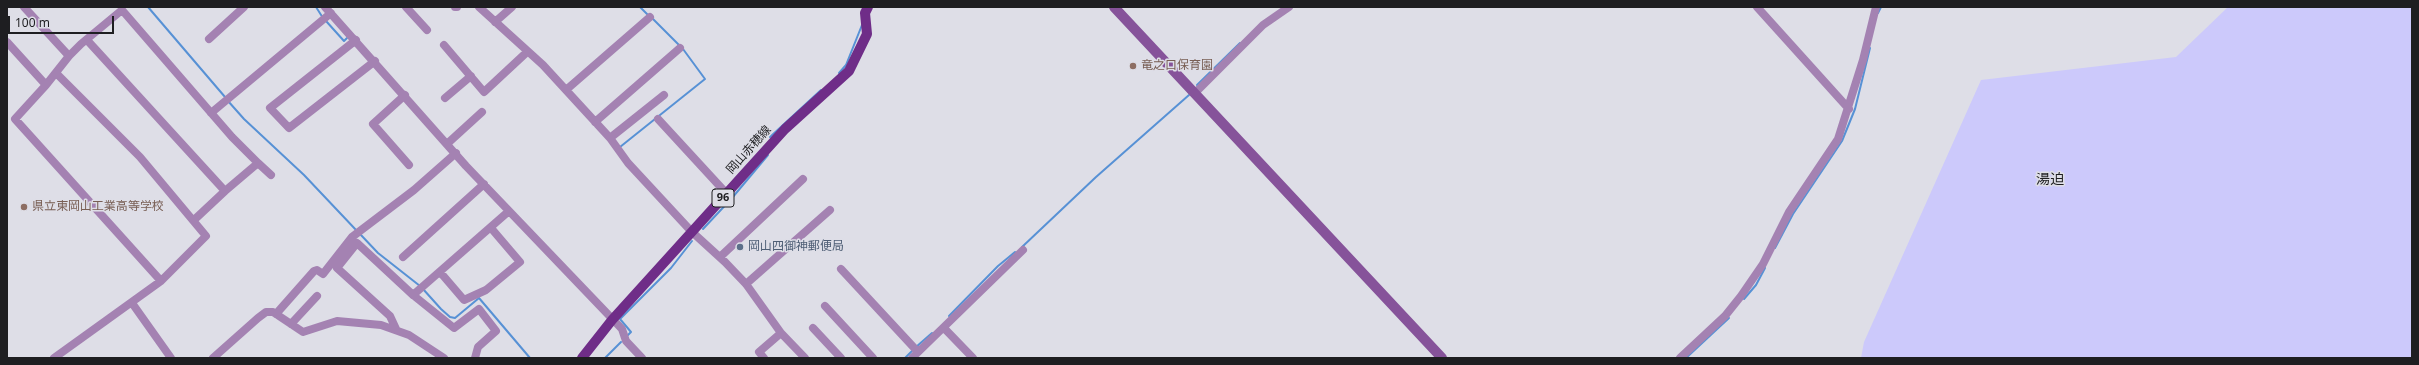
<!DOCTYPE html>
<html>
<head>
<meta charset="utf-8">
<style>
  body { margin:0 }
  #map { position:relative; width:2419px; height:365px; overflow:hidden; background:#dedee7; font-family:"Noto Sans",sans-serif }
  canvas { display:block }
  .frame { position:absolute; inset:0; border:8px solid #1e1e21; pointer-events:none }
  .scale { position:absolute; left:8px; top:16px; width:106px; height:18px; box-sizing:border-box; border:2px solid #1e1e21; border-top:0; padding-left:5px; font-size:12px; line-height:14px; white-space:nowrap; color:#1e1e21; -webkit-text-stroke:3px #dedee7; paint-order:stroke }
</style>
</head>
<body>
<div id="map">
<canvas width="2419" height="365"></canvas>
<div class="frame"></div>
<div class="scale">100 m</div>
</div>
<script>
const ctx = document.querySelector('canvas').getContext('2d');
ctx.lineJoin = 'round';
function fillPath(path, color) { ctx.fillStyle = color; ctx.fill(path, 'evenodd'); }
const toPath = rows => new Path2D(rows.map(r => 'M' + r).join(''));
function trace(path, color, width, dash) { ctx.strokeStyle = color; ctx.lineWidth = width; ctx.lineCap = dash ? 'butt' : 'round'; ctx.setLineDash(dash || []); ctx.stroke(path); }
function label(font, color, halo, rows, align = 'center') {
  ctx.font = font + ' "Noto Sans","Noto Sans JP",sans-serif'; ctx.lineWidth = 3; ctx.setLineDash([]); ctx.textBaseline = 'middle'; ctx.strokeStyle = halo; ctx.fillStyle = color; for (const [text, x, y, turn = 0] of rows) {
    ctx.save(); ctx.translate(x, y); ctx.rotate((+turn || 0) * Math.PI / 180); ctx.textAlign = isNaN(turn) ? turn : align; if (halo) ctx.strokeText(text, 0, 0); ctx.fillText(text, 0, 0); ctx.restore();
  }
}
fillPath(toPath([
  [2228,7,2412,7,2412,358,1861,358,1864,342,1981,80,2176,57]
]), '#ccc9fb');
trace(toPath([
  [148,7,225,97],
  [316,7,323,18],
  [640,7,648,15],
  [1878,13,1881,7],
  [652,18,680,46],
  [326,21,344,41,347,38],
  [839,73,846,65,862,25],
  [1197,85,1240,43],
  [228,101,244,119,304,175,357,231],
  [770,137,821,90],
  [620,147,705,79,683,49],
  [703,229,732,198,768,155],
  [360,234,378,253,420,286],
  [1022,247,1096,177,1189,95],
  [1775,248,1793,214,1842,141,1855,109,1870,48],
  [423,289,441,309,450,317,455,318,479,298,530,358],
  [1744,299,1756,285,1765,268],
  [949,316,998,266,1015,252],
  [628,335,631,332,620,319,671,268,692,241],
  [916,347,932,333],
  [605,358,621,342],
  [905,358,913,350],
  [1686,358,1729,318]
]), '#5791d5', 2);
trace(toPath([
  [24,7,69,56,81,44,122,10,232,137,258,163,225,191,87,40],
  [325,7,466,166,622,329,626,341,642,358],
  [406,7,427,30],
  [455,7,457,7],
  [479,7,543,65,610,138,628,163,691,231,725,262,746,284,781,333,805,358],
  [1757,7,1849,109],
  [495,22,512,7],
  [209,39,244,7],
  [356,40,270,108,289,128,375,61],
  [7,42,46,85,69,56],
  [444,45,484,92,527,52],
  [46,85,15,119,161,281],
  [566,90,650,17],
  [1195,93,1263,25,1289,7],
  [405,95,373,124,409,165],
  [445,98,471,76],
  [211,113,331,13],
  [658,119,727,194],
  [595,122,680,48],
  [610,138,664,95],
  [448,143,482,112],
  [258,163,271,175],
  [194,220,225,191],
  [403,257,484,184],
  [720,257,803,179],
  [841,269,918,352],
  [440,272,464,300,486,290,520,262,491,228],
  [746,284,830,210],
  [413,295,509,211],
  [132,303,171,358],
  [825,306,873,358],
  [276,314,314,271,317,270,323,274,352,237,414,190,456,153],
  [291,324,317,296],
  [813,328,841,358],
  [944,328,973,358],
  [396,329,390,316,337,268,357,243,413,295,454,328,479,309,496,331,478,347,475,358],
  [54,358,161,281,206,236,140,157,56,73],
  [213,358,258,318,266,312,273,312,303,332,337,321,381,325,409,335,444,358],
  [764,358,759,352,781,333],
  [912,358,1023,250],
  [1680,358,1725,316,1741,296,1763,264,1789,212,1838,139,1863,60,1876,7]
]), '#a482b2', 8);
trace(toPath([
  [1114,7,1442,358]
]), '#86539a', 10);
trace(toPath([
  [582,358,612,320,785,129,849,71,867,34,865,13,868,7]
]), '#6f2d88', 10);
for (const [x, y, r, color] of [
  [1133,66,4,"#8d6e63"],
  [24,207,4,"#8d6e63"],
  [740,247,4,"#5c6f8a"]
]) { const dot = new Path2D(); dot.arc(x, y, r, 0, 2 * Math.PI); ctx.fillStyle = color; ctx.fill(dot); trace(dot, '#dedee7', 1.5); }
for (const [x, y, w] of [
  [723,198,22]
]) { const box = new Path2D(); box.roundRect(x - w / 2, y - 9, w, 18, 3); ctx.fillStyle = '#dedee7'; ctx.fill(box); trace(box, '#1e1e21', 1); }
label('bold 11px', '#1e1e21', null, [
  ["96",723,198]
]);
label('12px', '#785e54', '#dedee7', [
  ["竜之口保育園",1141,66],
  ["県立東岡山工業高等学校",32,207]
], 'left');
label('12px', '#1e1e21', '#dedee7', [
  ["岡山赤穂線",749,150,-48]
]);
label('12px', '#4e5e75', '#dedee7', [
  ["岡山四御神郵便局",748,247]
], 'left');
label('14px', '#1e1e21', '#dedee7', [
  ["湯迫",2050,180]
]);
</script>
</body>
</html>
